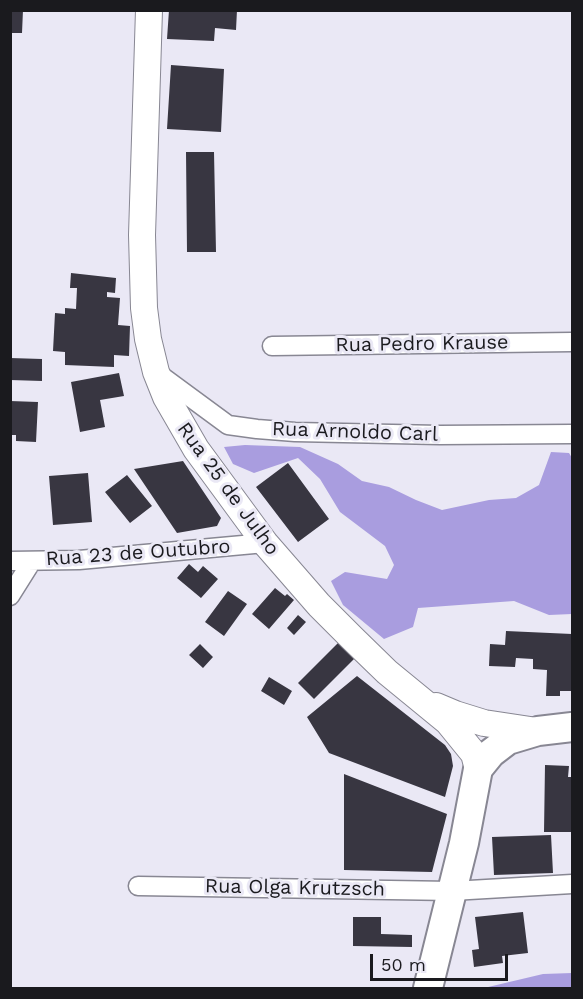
<!DOCTYPE html>
<html>
<head>
<meta charset="utf-8">
<style>
  body { margin:0 }
  #map { position:relative; width:583px; height:999px; overflow:hidden; background:#eae8f5; font-family:"Work Sans",sans-serif }
  canvas { display:block }
  .frame { position:absolute; inset:0; border:12px solid #1a1a1e; pointer-events:none }
  .scale { position:absolute; left:370px; top:954px; width:138px; height:27px; box-sizing:border-box; border:3px solid #1a1a1e; border-top:0; padding-left:8px; font-size:18px; line-height:21px; white-space:nowrap; color:#1a1a1e; -webkit-text-stroke:4px #eae8f5; paint-order:stroke }
</style>
</head>
<body>
<div id="map">
<canvas width="583" height="999"></canvas>
<div class="frame"></div>
<div class="scale">50 m</div>
</div>
<script>
const ctx = document.querySelector('canvas').getContext('2d');
ctx.lineJoin = 'round';
function fillPath(path, color) { ctx.fillStyle = color; ctx.fill(path, 'evenodd'); }
const toPath = rows => new Path2D(rows.map(r => 'M' + r).join(''));
function trace(path, color, width, dash) { ctx.strokeStyle = color; ctx.lineWidth = width; ctx.lineCap = dash ? 'butt' : 'round'; ctx.setLineDash(dash || []); ctx.stroke(path); }
function label(font, color, halo, rows, align = 'center') {
  ctx.font = font + ' "Work Sans",sans-serif'; ctx.lineWidth = 6; ctx.setLineDash([]); ctx.textBaseline = 'middle'; ctx.strokeStyle = halo; ctx.fillStyle = color; for (const [text, x, y, turn = 0] of rows) {
    ctx.save(); ctx.translate(x, y); ctx.rotate((+turn || 0) * Math.PI / 180); ctx.textAlign = isNaN(turn) ? turn : align; if (halo) ctx.strokeText(text, 0, 0); ctx.fillText(text, 0, 0); ctx.restore();
  }
}
fillPath(toPath([
  [245,445,300,447,338,464,362,481,389,487,416,500,442,510,489,500,516,498,539,485,551,452,569,453,572,458,572,614,549,615,514,601,418,608,413,627,384,639,343,605,331,581,345,572,387,579,394,565,385,546,340,512,320,479,298,458,254,473,233,464,224,447],
  [572,973,572,988,484,988,543,974]
]), '#a99ddf');
fillPath(toPath([
  [10,10,23,10,22,33,10,33],
  [169,10,237,10,236,30,215,28,214,41,167,39],
  [171,65,224,69,221,132,167,129],
  [186,152,214,152,216,252,187,252],
  [71,273,116,278,115,293,107,292,107,297,120,298,118,325,130,326,129,356,114,355,114,367,65,365,65,352,53,351,55,313,65,314,65,308,76,309,77,288,70,288],
  [10,358,42,359,42,381,10,380],
  [119,373,124,396,100,400,105,427,80,432,71,382],
  [10,401,38,402,36,442,16,441,16,435,10,435],
  [183,461,221,518,217,526,177,533,134,469],
  [288,463,329,519,298,542,256,487],
  [88,473,92,522,53,525,49,476],
  [127,475,152,506,130,523,105,492],
  [189,564,198,572,203,566,218,579,201,598,177,578],
  [275,588,285,596,287,594,294,600,269,629,252,614],
  [228,591,247,604,224,636,205,622],
  [298,615,306,622,294,635,287,628],
  [506,631,572,634,572,691,560,691,560,696,546,696,547,670,533,669,533,659,516,658,515,667,489,666,490,644,505,645],
  [339,642,355,658,314,699,298,683],
  [200,644,213,657,203,668,189,655],
  [357,676,445,745,451,754,453,766,445,797,329,753,307,717],
  [269,677,292,691,284,705,261,691],
  [545,765,569,766,568,777,572,777,572,832,544,832],
  [344,774,447,814,432,872,344,870],
  [551,835,553,873,494,875,492,837],
  [523,912,528,953,502,956,503,963,474,967,472,950,479,949,475,917],
  [353,917,381,917,381,934,412,935,412,947,353,946]
]), '#383641');
const minor = toPath([
  [272,346,572,342],
  [156,372,228,425,257,429,295,432,440,435,572,434],
  [10,561,79,560,265,543],
  [10,596,32,561],
  [138,886,452,891,572,884]
]);
const secondary = toPath([
  [149,10,142,235,144,308,148,339,156,372,166,397,196,449,265,543,319,605,352,638,387,672,448,722,474,754,478,769],
  [436,706,455,714,484,723,537,731]
]);
const primary = toPath([
  [428,988,464,843,478,769,491,753,508,740,538,731,572,727]
]);
trace(minor, '#888793', 21);
trace(secondary, '#888793', 28);
trace(primary, '#888793', 32);
trace(minor, '#fff', 18);
trace(secondary, '#fff', 26);
trace(primary, '#fff', 28);
label('20px', '#1a1a1e', '#eae8f5', [
  ["Rua Pedro Krause",422,344,-1],
  ["Rua Arnoldo Carl",355,432,2],
  ["Rua 25 de Julho",228,489,54],
  ["Rua 23 de Outubro",138,553,-4],
  ["Rua Olga Krutzsch",295,888,1]
]);
</script>
</body>
</html>
